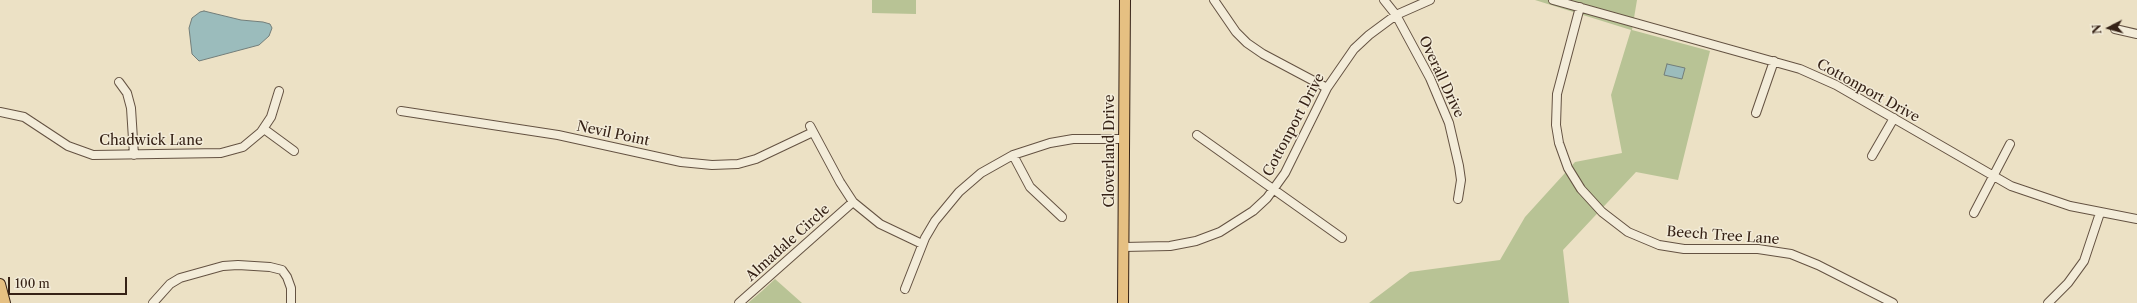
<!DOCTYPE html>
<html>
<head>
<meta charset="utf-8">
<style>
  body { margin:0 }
  #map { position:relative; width:2137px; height:303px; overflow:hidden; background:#ece1c5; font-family:"Libre Caslon Text",serif }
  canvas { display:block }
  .north { position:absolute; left:2089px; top:8px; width:40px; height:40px; -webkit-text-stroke:3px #f3ecd9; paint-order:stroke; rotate:264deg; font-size:11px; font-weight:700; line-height:16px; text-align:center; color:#362216 }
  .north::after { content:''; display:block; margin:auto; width:14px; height:18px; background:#362216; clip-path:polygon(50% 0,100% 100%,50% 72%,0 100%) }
  .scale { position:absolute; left:8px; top:277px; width:119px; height:18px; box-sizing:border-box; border:2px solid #362216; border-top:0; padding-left:5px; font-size:12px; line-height:14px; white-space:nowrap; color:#362216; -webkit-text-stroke:3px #f3ecd9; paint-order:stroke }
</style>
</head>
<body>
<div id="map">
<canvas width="2137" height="303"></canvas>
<div class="north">N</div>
<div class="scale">100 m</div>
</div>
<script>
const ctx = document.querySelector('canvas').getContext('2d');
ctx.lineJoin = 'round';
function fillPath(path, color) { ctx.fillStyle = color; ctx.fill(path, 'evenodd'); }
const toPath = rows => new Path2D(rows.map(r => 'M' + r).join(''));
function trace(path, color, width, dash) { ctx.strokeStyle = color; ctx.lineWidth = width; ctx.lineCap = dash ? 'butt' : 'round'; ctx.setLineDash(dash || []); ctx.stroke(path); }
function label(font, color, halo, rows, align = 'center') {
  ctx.font = font + ' "Libre Caslon Text",serif'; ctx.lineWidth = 3; ctx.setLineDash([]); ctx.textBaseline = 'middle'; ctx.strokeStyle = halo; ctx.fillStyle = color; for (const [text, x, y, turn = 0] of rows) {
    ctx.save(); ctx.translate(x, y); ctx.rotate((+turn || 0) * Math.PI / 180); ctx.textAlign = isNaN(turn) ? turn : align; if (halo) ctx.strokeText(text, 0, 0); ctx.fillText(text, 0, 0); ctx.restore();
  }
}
fillPath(toPath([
  [872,0,916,0,916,14,872,13],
  [1535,0,1637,0,1632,30,1710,51,1678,180,1636,172,1563,250,1569,303,1369,303,1410,272,1500,260,1525,217,1575,162,1622,153,1611,95,1631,30],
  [775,279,802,303,748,303,762,291]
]), '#b8c395');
const water = toPath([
  [204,11,241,20,263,22,270,24,272,28,269,36,259,45,199,61,192,54,189,28,192,18,200,12,204,11],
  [1667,64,1685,68,1682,79,1664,75,1667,64]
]);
fillPath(water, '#9bbcbc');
trace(water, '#737e7a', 1);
const minor = toPath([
  [1214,0,1236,32,1247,43,1263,54,1327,88],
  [1384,0,1396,15,1430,78,1449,123,1459,166,1461,180,1458,199],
  [1553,0,1800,69,1836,85,2011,186,2070,206,2137,219],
  [1580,7,1557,94,1556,125,1559,143,1568,168,1581,189,1602,212,1628,232,1659,245,1684,249,1758,249,1791,254,1818,265,1893,303],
  [2115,29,2137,34],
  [119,82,127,93,131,108,134,155],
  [401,111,558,135,681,162,712,165,738,164,756,159,813,132],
  [0,112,24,117,68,146,93,155,221,153,243,147,261,132,271,117,279,91],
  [1756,113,1774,61],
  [810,126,840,182,853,202,880,224,922,244],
  [264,129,294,151],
  [1197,135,1342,238],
  [1013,155,1030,187,1062,217],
  [1872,156,1894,118],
  [1974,213,2010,144],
  [1124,247,1170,246,1196,241,1220,232,1253,211,1267,198,1285,173,1327,88,1354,49,1369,35,1396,15,1430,0],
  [905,289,925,238,935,221,959,192,981,173,1013,155,1050,143,1073,139,1124,139],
  [153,303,170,284,180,278,223,266,238,265,270,267,282,270,287,277,291,288,291,303],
  [739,303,853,202],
  [2048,303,2068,283,2084,261,2100,213]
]);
const major = toPath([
  [0,284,5,303],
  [1123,303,1125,0]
]);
trace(minor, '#645242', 10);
trace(major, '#362216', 12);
trace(minor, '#f3ecd9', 8);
trace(major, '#e6c082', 10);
label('14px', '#362216', '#f3ecd9', [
  ["Overall Drive",1441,77,65],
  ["Cottonport Drive",1868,91,29],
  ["Cottonport Drive",1294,125,-62],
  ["Nevil Point",613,134,12],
  ["Chadwick Lane",151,141],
  ["Cloverland Drive",1110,151,-90],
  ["Beech Tree Lane",1723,236,4],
  ["Almadale Circle",788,243,-42]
]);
</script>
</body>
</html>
